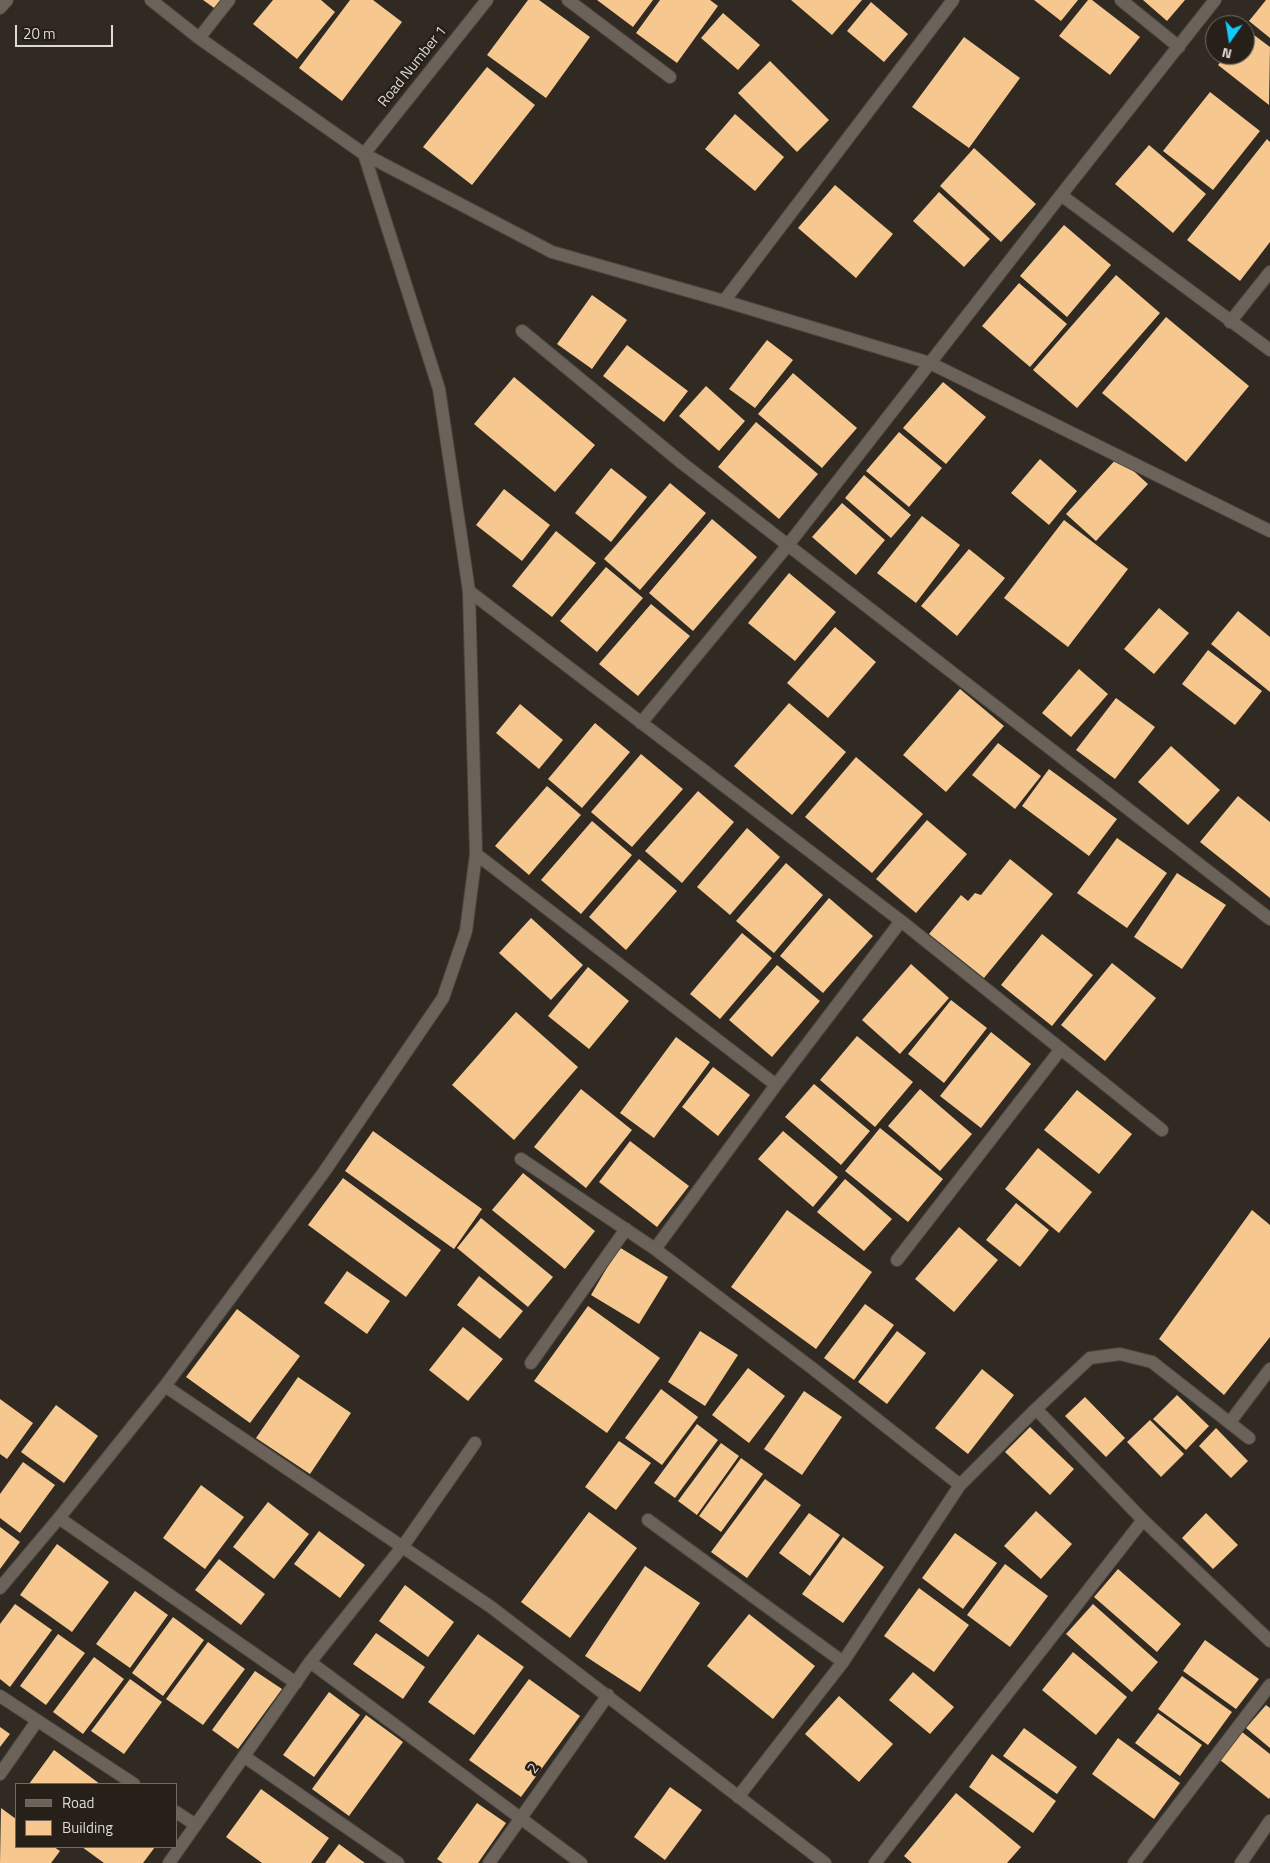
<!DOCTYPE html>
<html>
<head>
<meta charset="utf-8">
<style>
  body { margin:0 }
  #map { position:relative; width:1270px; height:1863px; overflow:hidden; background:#302a22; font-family:"Titillium Web",sans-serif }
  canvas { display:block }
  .legend { position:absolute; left:15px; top:1783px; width:162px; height:65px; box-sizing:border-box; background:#262018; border:1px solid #706a63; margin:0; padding:6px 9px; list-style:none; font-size:15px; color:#ded9d4 }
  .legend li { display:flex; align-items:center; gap:10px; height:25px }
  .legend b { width:25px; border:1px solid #706a63 }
  .north { position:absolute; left:1205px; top:15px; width:50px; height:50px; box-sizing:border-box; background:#262018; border:1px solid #706a63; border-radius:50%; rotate:193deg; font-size:14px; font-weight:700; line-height:20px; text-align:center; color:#ded9d4 }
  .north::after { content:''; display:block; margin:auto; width:18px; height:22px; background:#12cafb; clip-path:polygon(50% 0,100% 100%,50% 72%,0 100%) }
  .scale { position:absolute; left:15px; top:25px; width:98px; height:22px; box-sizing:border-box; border:2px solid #ded9d4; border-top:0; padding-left:6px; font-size:15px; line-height:18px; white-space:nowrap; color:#ded9d4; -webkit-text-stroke:4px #262018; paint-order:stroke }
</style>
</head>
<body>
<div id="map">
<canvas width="1270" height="1863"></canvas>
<ul class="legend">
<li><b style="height:6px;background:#6b635a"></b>Road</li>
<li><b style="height:14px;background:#f6c88f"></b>Building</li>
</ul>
<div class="north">N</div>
<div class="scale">20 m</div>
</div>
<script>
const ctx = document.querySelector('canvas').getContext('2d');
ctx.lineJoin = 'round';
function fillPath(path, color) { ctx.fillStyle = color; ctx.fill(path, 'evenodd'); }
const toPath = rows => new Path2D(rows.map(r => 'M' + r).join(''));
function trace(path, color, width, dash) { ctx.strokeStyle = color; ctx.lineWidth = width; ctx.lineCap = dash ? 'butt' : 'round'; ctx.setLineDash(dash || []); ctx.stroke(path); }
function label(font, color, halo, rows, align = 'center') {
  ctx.font = font + ' "Titillium Web",sans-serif'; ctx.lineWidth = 5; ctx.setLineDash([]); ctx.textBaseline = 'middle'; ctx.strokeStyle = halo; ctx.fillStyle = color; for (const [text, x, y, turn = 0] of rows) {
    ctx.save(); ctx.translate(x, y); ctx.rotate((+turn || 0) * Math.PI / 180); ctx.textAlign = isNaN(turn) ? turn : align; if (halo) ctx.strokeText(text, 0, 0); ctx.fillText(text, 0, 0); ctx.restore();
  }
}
fillPath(toPath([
  [203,0,224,0,217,10],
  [273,0,321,0,335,12,297,59,253,24],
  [350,0,373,0,402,22,342,101,299,68],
  [528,0,539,0,590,37,546,98,487,55],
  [597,0,653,0,633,27],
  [660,0,710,0,718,6,677,63,636,33],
  [791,0,862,0,832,35],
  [1034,0,1078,0,1061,21],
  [1088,0,1092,0,1140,37,1110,75,1059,36],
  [1143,0,1185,0,1167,21],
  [1266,0,1270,0,1270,38,1249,21],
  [871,2,908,34,884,62,847,31],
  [723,13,760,45,738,70,701,38],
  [1246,29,1270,47,1269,105,1218,65,1226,55,1245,55,1245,30],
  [964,37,1020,78,969,148,912,107],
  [770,61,829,120,797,152,738,93],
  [487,67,535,105,472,185,423,147],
  [1210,92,1260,131,1213,190,1163,151],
  [735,114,784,157,755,191,705,149],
  [1267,139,1270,142,1270,242,1240,281,1187,240],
  [1149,145,1206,194,1173,233,1115,184],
  [974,148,1036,204,1001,242,940,186],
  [835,185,893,234,856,278,798,228],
  [939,192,990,239,964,267,913,221],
  [1064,225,1111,265,1067,317,1020,276],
  [1116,275,1160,313,1077,408,1033,370],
  [1019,283,1067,324,1030,367,982,326],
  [592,295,627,320,592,369,557,344],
  [1166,317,1249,386,1186,462,1102,393],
  [767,340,793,360,755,408,729,389],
  [627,345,688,391,664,422,603,376],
  [793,373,857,428,822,468,758,414],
  [514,377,595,445,555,492,474,424],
  [943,382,986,417,946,464,903,428],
  [706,386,745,421,719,451,679,416],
  [756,422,818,474,779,519,718,467],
  [899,432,942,468,909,507,866,471],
  [1118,457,1148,484,1096,541,1066,514],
  [1040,459,1077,491,1049,525,1011,493],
  [611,468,647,497,611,542,575,513],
  [864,475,911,515,891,538,845,498],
  [670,483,706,513,640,590,604,559],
  [504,489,550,525,522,561,476,525],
  [842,503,885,540,856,575,812,537],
  [922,516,960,545,916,603,877,573],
  [712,519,757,557,693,631,649,593],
  [1064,520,1128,569,1068,647,1004,598],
  [556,531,596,563,552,617,512,586],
  [969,549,1005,578,957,636,921,606],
  [606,567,643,598,597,652,560,621],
  [789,573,836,612,795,661,748,623],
  [651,604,690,636,638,696,599,664],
  [1159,608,1189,633,1154,674,1124,649],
  [1238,611,1270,637,1270,692,1211,644],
  [835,627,876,662,828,718,787,683],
  [1208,650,1262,691,1235,725,1182,684],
  [1079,669,1108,694,1071,737,1042,713],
  [960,689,1004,726,946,792,903,755],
  [1116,698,1155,727,1115,779,1076,750],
  [789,703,846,752,792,815,734,766],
  [520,704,563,740,539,769,496,733],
  [595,723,630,752,582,808,548,779],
  [998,743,1041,776,1015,809,972,775],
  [1171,746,1220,790,1188,825,1138,782],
  [641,754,683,789,632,847,591,812],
  [856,757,923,814,872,873,805,817],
  [1049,769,1117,819,1089,856,1022,806],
  [547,786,581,815,529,875,495,846],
  [698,791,734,822,682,883,645,851],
  [1238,796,1270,822,1270,898,1200,842],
  [927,820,967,854,916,913,876,879],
  [592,821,632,855,581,914,541,880],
  [747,828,780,857,730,915,697,887],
  [1117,838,1167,873,1127,928,1077,893],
  [639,859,677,891,626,950,589,917],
  [1010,859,1053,894,984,978,929,934,961,895,968,901,975,893,981,895],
  [786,863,823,895,774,953,736,921],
  [1177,873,1226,905,1182,969,1134,937],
  [829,898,873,936,823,993,780,956],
  [531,918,583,965,551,1000,499,953],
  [742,933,772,958,720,1019,690,994],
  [1042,934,1093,975,1052,1026,1001,985],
  [1112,963,1156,998,1105,1061,1061,1025],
  [911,964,949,998,900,1054,862,1020],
  [777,965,820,1001,772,1057,729,1020],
  [588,967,629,1001,589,1049,548,1016],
  [951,1000,987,1028,944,1083,908,1054],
  [516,1012,578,1067,514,1140,452,1085],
  [991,1032,1031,1064,981,1128,940,1096],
  [857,1036,913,1082,875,1127,820,1080],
  [676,1037,710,1062,654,1138,620,1113],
  [713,1067,750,1095,718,1136,682,1107],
  [814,1084,870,1131,841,1165,785,1117],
  [581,1089,632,1130,586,1188,534,1147],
  [920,1089,972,1134,940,1171,888,1126],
  [1077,1090,1132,1134,1099,1174,1044,1130],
  [880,1128,943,1179,908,1222,845,1171],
  [373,1131,482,1209,454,1249,345,1171],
  [783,1131,838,1177,813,1207,758,1159],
  [630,1141,689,1186,657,1227,599,1182],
  [1038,1148,1092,1192,1059,1233,1005,1189],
  [523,1173,595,1231,565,1269,492,1210],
  [343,1178,441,1250,406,1297,308,1225],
  [845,1179,892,1219,864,1251,817,1212],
  [1016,1203,1049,1230,1020,1267,986,1240],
  [787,1210,872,1272,816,1349,731,1287],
  [1252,1210,1270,1225,1270,1337,1224,1395,1159,1339],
  [481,1218,553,1277,528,1307,457,1248],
  [959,1227,998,1260,954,1312,915,1279],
  [619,1247,668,1277,639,1324,591,1295],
  [347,1271,390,1301,367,1334,324,1303],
  [479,1276,523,1311,500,1339,457,1305],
  [865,1304,894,1325,854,1380,824,1358],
  [588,1306,660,1358,607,1433,534,1381],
  [237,1309,300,1356,250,1423,186,1377],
  [463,1327,503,1359,468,1401,429,1370],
  [700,1331,738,1355,705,1406,668,1382],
  [897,1331,926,1353,887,1404,858,1382],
  [748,1368,785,1396,749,1443,712,1415],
  [982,1369,1014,1395,968,1454,935,1428],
  [298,1377,351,1413,310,1474,256,1438],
  [661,1389,698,1417,662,1465,625,1438],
  [804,1391,842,1417,802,1475,764,1449],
  [1177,1395,1209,1426,1186,1450,1153,1419],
  [1085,1397,1125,1438,1106,1457,1065,1416],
  [0,1399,33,1423,7,1459,0,1454],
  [56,1405,98,1436,64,1483,21,1452],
  [1150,1420,1184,1454,1161,1477,1127,1442],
  [697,1424,718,1440,675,1498,654,1483],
  [1030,1427,1074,1469,1050,1495,1005,1452],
  [1216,1428,1248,1461,1231,1478,1199,1446],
  [619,1441,651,1463,616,1510,585,1487],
  [721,1443,739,1456,697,1515,678,1501],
  [741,1458,763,1474,721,1532,699,1516],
  [23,1462,55,1485,20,1533,0,1518,0,1494],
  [765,1479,801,1505,747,1578,711,1552],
  [201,1485,244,1517,205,1569,163,1538],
  [268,1502,309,1534,274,1579,233,1547],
  [1036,1511,1072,1544,1041,1579,1004,1546],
  [589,1512,637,1548,570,1638,521,1602],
  [809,1513,840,1535,810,1576,779,1553],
  [1206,1513,1238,1545,1213,1569,1182,1538],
  [0,1527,20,1542,0,1569],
  [319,1531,365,1565,340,1598,294,1564],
  [955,1533,997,1563,963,1609,922,1578],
  [843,1537,884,1567,843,1623,802,1594],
  [57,1544,109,1582,72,1632,20,1595],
  [219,1559,265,1594,241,1625,195,1590],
  [1005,1564,1048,1596,1010,1647,967,1615],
  [645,1566,700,1603,640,1692,585,1656],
  [1118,1569,1181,1624,1157,1652,1094,1597],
  [405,1585,454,1622,428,1657,379,1621],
  [919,1588,969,1625,934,1672,884,1636],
  [135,1591,168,1615,130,1668,96,1644],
  [15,1604,52,1630,10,1687,0,1679,0,1624],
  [1093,1604,1158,1662,1132,1692,1066,1634],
  [749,1614,815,1666,773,1719,707,1666],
  [173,1617,204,1640,163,1696,132,1673],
  [376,1633,425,1667,403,1699,353,1664],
  [58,1634,85,1653,46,1705,20,1686],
  [478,1634,524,1667,474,1735,428,1702],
  [1205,1640,1259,1679,1236,1709,1183,1671],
  [208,1642,245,1669,203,1725,166,1699],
  [1073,1652,1127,1697,1096,1735,1042,1690],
  [94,1657,124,1679,83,1734,53,1712],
  [255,1671,282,1689,238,1749,212,1730],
  [913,1672,954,1707,930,1734,889,1700],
  [1182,1676,1232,1712,1208,1745,1158,1709],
  [130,1679,162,1702,124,1754,91,1731],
  [529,1679,580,1716,521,1797,469,1760],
  [329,1692,360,1715,314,1777,283,1755],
  [839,1696,893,1744,859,1782,805,1734],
  [1266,1705,1270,1708,1270,1748,1246,1728],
  [1158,1713,1202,1745,1180,1776,1135,1743],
  [366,1715,403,1742,349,1816,312,1789],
  [0,1727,10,1734,0,1747],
  [1024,1728,1077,1767,1057,1794,1003,1756],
  [1242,1732,1270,1754,1270,1797,1269,1799,1220,1760],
  [1118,1738,1180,1783,1154,1819,1092,1774],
  [54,1750,100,1784,29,1784],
  [992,1754,1056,1801,1033,1833,969,1787],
  [670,1787,702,1810,665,1860,634,1837],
  [261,1789,329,1838,311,1863,262,1863,226,1837],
  [956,1793,1021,1847,1007,1863,912,1863,904,1856],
  [477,1803,506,1823,478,1863,443,1863,437,1859],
  [1,1808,16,1819,16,1847,54,1847,60,1851,51,1863,0,1863],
  [339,1844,365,1863,325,1863],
  [82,1847,155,1847,143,1863,104,1863]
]), '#f6c88f');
const minor = toPath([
  [151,0,199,38,364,154,552,252,724,301,930,363,1270,531],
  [568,0,670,77],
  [1121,0,1179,47],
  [0,8,7,0],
  [199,38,229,0],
  [1061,195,1270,350],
  [724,301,953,0],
  [1230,322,1270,272],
  [522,331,682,463,1270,919],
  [469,591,901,921,1162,1130],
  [641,723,788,545,1061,195,1215,0],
  [476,854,776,1085],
  [521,1159,655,1249,812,1368,960,1485],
  [655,1249,776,1085,901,921],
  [897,1260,1061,1049],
  [531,1363,626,1229],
  [165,1386,491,1607,825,1863],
  [1036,1409,1143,1520,1270,1641],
  [1230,1422,1270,1369],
  [59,1518,296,1683],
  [648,1520,843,1662],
  [0,1588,59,1518,165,1386,324,1172,443,998,466,931,476,854,469,591,439,389,364,154,487,0],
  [310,1662,581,1863],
  [0,1696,134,1784],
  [245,1757,398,1863],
  [0,1774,37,1721],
  [738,1797,843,1662,960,1485,1036,1409,1090,1358,1120,1354,1152,1362,1249,1438],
  [176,1812,196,1825],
  [169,1863,310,1662,403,1546,475,1443],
  [489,1863,608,1695],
  [875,1863,1143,1520],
  [1134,1863,1270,1685],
  [1241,1863,1270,1821]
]);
trace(minor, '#4b463f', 14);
trace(minor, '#6b635a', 12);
label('15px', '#ded9d4', '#262018', [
  ["Road Number 1",413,67,-51],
  ["2",534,1769,-54]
]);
</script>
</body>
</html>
